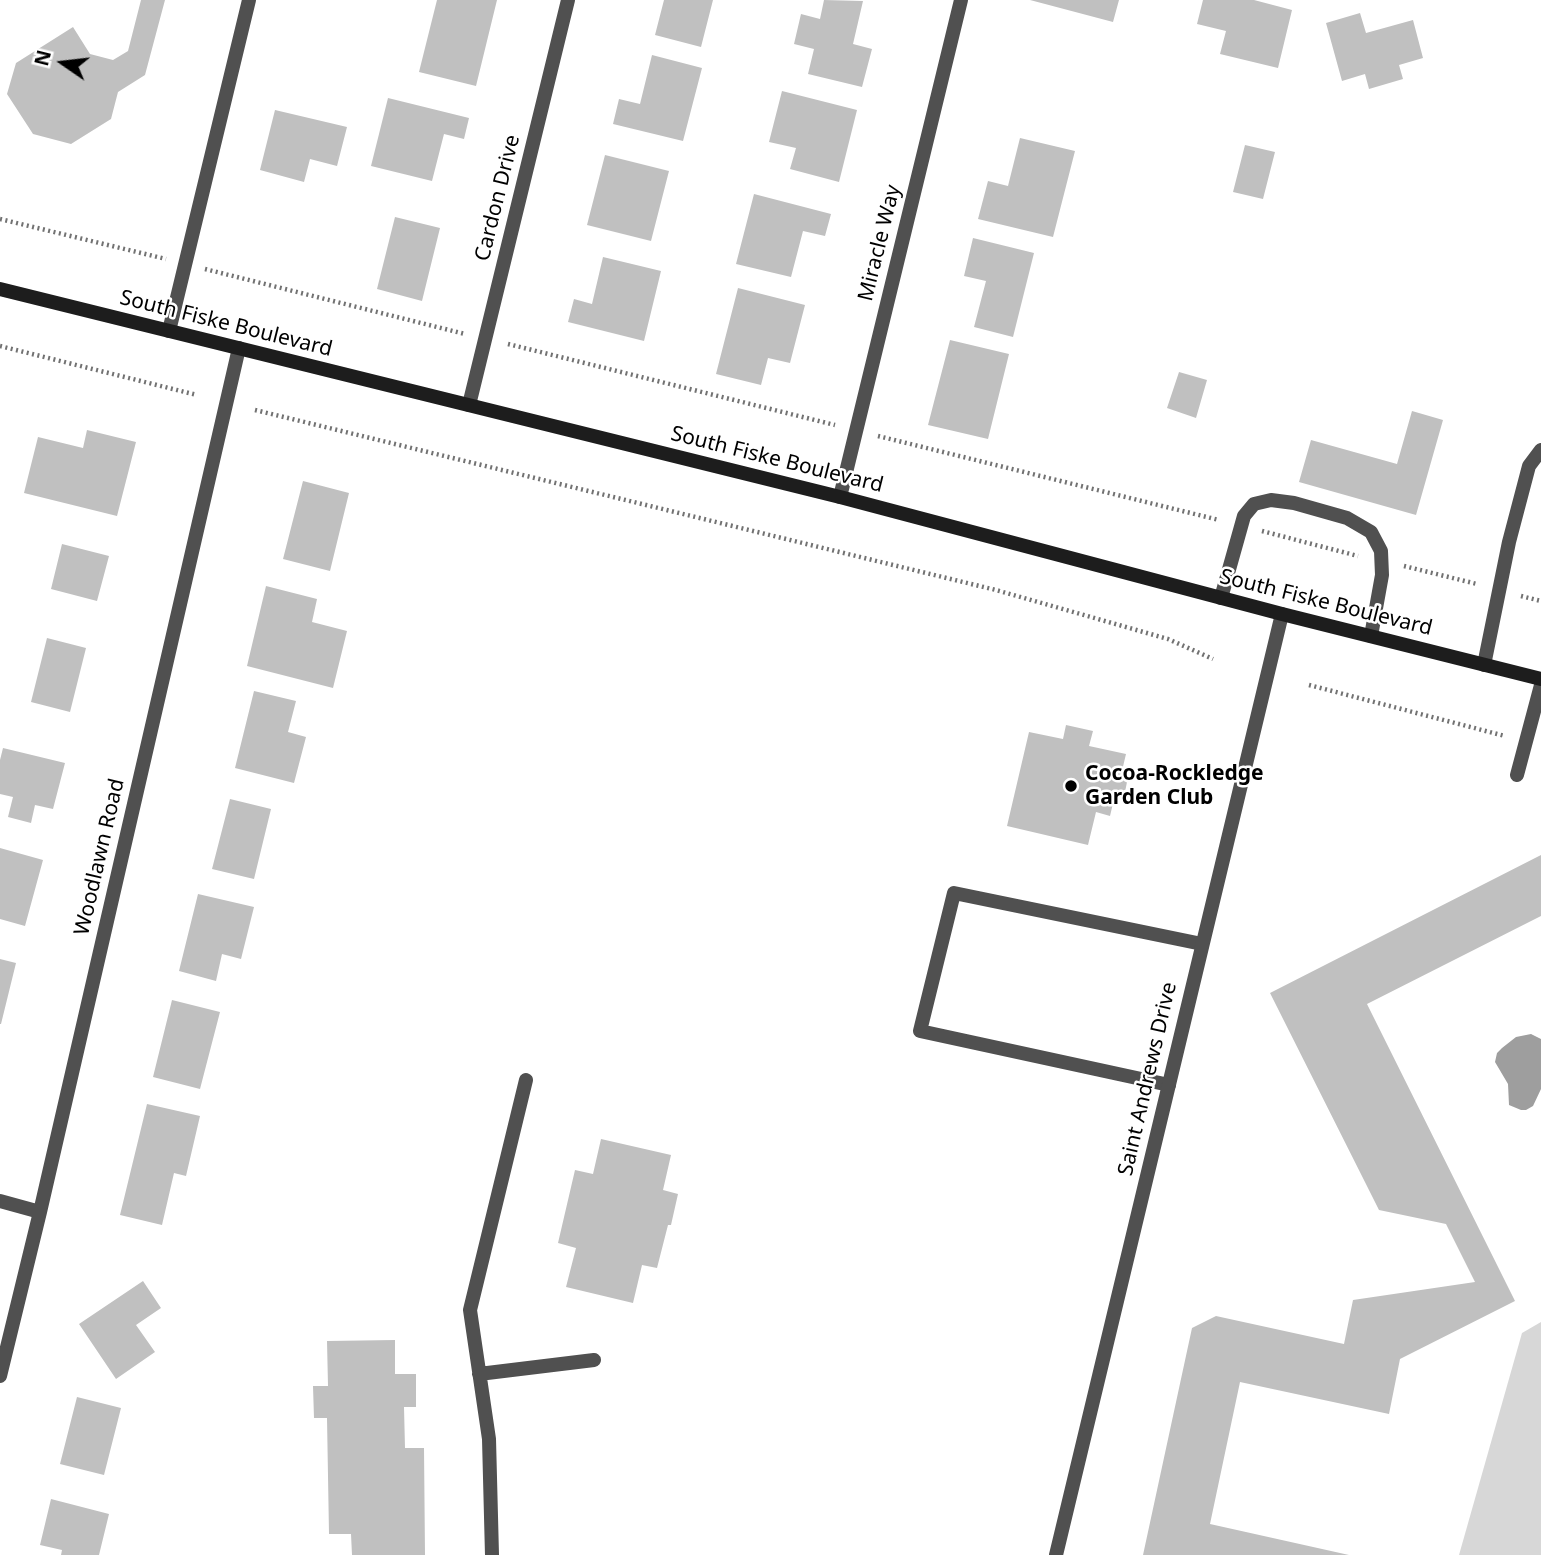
<!DOCTYPE html>
<html>
<head>
<meta charset="utf-8">
<style>
  body { margin:0 }
  #map { position:relative; width:1541px; height:1555px; overflow:hidden; background:#fff; font-family:"Noto Sans",sans-serif }
  canvas { display:block }
  .north { position:absolute; left:28px; top:28px; width:70px; height:70px; -webkit-text-stroke:5px #fff; paint-order:stroke; rotate:284deg; font-size:19px; font-weight:700; line-height:28px; text-align:center; color:#000 }
  .north::after { content:''; display:block; margin:auto; width:24px; height:32px; background:#000; clip-path:polygon(50% 0,100% 100%,50% 72%,0 100%) }
</style>
</head>
<body>
<div id="map">
<canvas width="1541" height="1555"></canvas>
<div class="north">N</div>
</div>
<script>
const ctx = document.querySelector('canvas').getContext('2d');
ctx.lineJoin = 'round';
function fillPath(path, color) { ctx.fillStyle = color; ctx.fill(path, 'evenodd'); }
const toPath = rows => new Path2D(rows.map(r => 'M' + r).join(''));
function trace(path, color, width, dash) { ctx.strokeStyle = color; ctx.lineWidth = width; ctx.lineCap = dash ? 'butt' : 'round'; ctx.setLineDash(dash || []); ctx.stroke(path); }
function label(font, color, halo, rows, align = 'center') {
  ctx.font = font + ' "Noto Sans",sans-serif'; ctx.lineWidth = 5; ctx.setLineDash([]); ctx.textBaseline = 'middle'; ctx.strokeStyle = halo; ctx.fillStyle = color; for (const [text, x, y, turn = 0] of rows) {
    ctx.save(); ctx.translate(x, y); ctx.rotate((+turn || 0) * Math.PI / 180); ctx.textAlign = isNaN(turn) ? turn : align; if (halo) ctx.strokeText(text, 0, 0); ctx.fillText(text, 0, 0); ctx.restore();
  }
}
fillPath(toPath([
  [1541,1322,1541,1555,1459,1555,1522,1333]
]), '#d7d7d7');
fillPath(toPath([
  [1531,1034,1541,1039,1541,1089,1533,1106,1526,1110,1521,1110,1509,1105,1508,1084,1495,1062,1497,1053,1502,1048,1516,1037]
]), '#9e9e9e');
fillPath(toPath([
  [141,0,165,0,145,75,118,92,111,119,71,144,33,134,7,94,16,63,73,27,90,54,113,60,128,51],
  [437,0,497,0,476,86,419,72],
  [664,0,713,0,701,47,655,35],
  [824,0,863,1,853,44,872,49,862,87,808,74,814,49,794,44,801,14,820,19],
  [1030,0,1119,0,1113,22],
  [1203,0,1254,0,1292,10,1278,68,1220,54,1226,31,1197,24],
  [1360,13,1366,33,1413,20,1423,58,1399,65,1403,79,1369,89,1365,74,1342,81,1326,23],
  [652,55,702,68,683,141,613,124,619,99,640,104],
  [782,91,857,110,839,182,790,169,796,148,769,142],
  [388,98,469,118,464,139,444,134,432,181,371,166],
  [275,110,347,127,337,166,310,159,304,182,260,170],
  [1020,138,1075,151,1053,237,978,219,988,181,1008,186],
  [1245,145,1275,152,1263,199,1233,192],
  [605,155,669,171,651,241,587,225],
  [754,194,831,214,825,236,803,231,791,277,736,264],
  [395,217,440,228,422,301,377,289],
  [973,238,1034,253,1013,337,974,327,986,281,964,276],
  [603,257,661,271,644,341,568,322,574,299,592,304],
  [738,288,805,305,790,363,768,358,761,385,716,374],
  [950,340,1009,354,988,439,928,425],
  [1179,372,1207,380,1196,418,1167,408],
  [1412,411,1443,420,1416,515,1299,482,1311,440,1397,464],
  [87,430,136,442,117,516,24,493,38,437,83,448],
  [303,481,349,493,330,571,283,559],
  [62,544,109,556,97,601,51,589],
  [266,586,317,599,312,622,347,631,333,688,247,666],
  [47,638,86,648,70,712,31,702],
  [254,691,296,701,288,732,306,737,294,783,235,768],
  [1066,725,1093,731,1089,746,1126,754,1121,775,1128,777,1124,797,1115,795,1110,816,1096,812,1088,845,1007,826,1029,732,1063,739],
  [3,748,65,763,53,809,35,805,31,823,8,817,13,797,0,794,0,760],
  [230,799,271,809,254,879,212,869],
  [0,848,43,860,25,926,0,919],
  [1541,855,1541,916,1367,1004,1515,1301,1400,1359,1389,1414,1240,1382,1210,1524,1349,1555,1143,1555,1192,1328,1216,1316,1344,1344,1353,1300,1475,1282,1446,1224,1379,1210,1270,993],
  [198,894,254,907,241,959,222,954,216,981,179,971],
  [0,959,16,963,1,1024,0,1024],
  [172,1000,220,1012,200,1089,153,1077],
  [147,1104,200,1116,186,1176,174,1173,162,1225,120,1215],
  [601,1139,671,1155,663,1190,678,1194,671,1225,668,1225,657,1268,642,1265,633,1303,566,1287,576,1248,558,1243,575,1170,593,1174],
  [143,1281,161,1308,136,1325,155,1352,116,1379,79,1324],
  [395,1340,395,1374,416,1374,416,1407,404,1407,405,1448,424,1448,425,1555,352,1555,351,1534,329,1534,327,1418,314,1418,313,1386,328,1386,327,1341],
  [77,1397,121,1408,104,1475,60,1464],
  [51,1499,109,1514,99,1555,61,1555,62,1550,40,1545]
]), '#c0c0c0');
trace(toPath([
  [0,219,166,259],
  [205,269,465,334],
  [508,344,835,425],
  [0,346,197,395],
  [255,410,996,590,1168,639,1213,659],
  [878,436,1219,520],
  [1262,531,1358,556],
  [1404,566,1477,584],
  [1521,596,1541,601],
  [1309,685,1505,736]
]), '#727272', 4.5, [2, 3.5]);
trace(toPath([
  [169,331,249,0],
  [1221,598,1244,516,1254,504,1271,500,1294,503,1347,518,1371,532,1381,551,1382,575,1371,636],
  [1484,665,1509,542,1529,466,1541,450],
  [1517,775,1541,685],
  [1169,1085,920,1031,954,893,1202,944],
  [479,1374,594,1360],
  [492,1555,489,1439,470,1310,526,1080]
]), '#505050', 14);
trace(toPath([
  [469,405,568,0],
  [840,497,961,0],
  [0,1201,40,1212],
  [0,1376,40,1212,239,348],
  [1056,1555,1282,614]
]), '#505050', 14);
trace(toPath([
  [0,289,840,497,1282,614,1541,679]
]), '#1d1d1d', 14);
for (const [x, y, r, color] of [
  [1071,786,7,"#000"]
]) { const dot = new Path2D(); dot.arc(x, y, r, 0, 2 * Math.PI); ctx.fillStyle = color; ctx.fill(dot); trace(dot, '#fff', 2.5); }
label('21px', '#000', '#fff', [
  ["Cardon Drive",498,198,-76],
  ["Miracle Way",880,243,-76],
  ["South Fiske Boulevard",226,324,14],
  ["South Fiske Boulevard",777,460,14],
  ["South Fiske Boulevard",1326,603,14],
  ["Woodlawn Road",100,857,-77],
  ["Saint Andrews Drive",1148,1079,-77]
]);
label('bold 21px', '#000', '#fff', [
  ["Cocoa-Rockledge",1085,774],
  ["Garden Club",1085,798]
], 'left');
</script>
</body>
</html>
